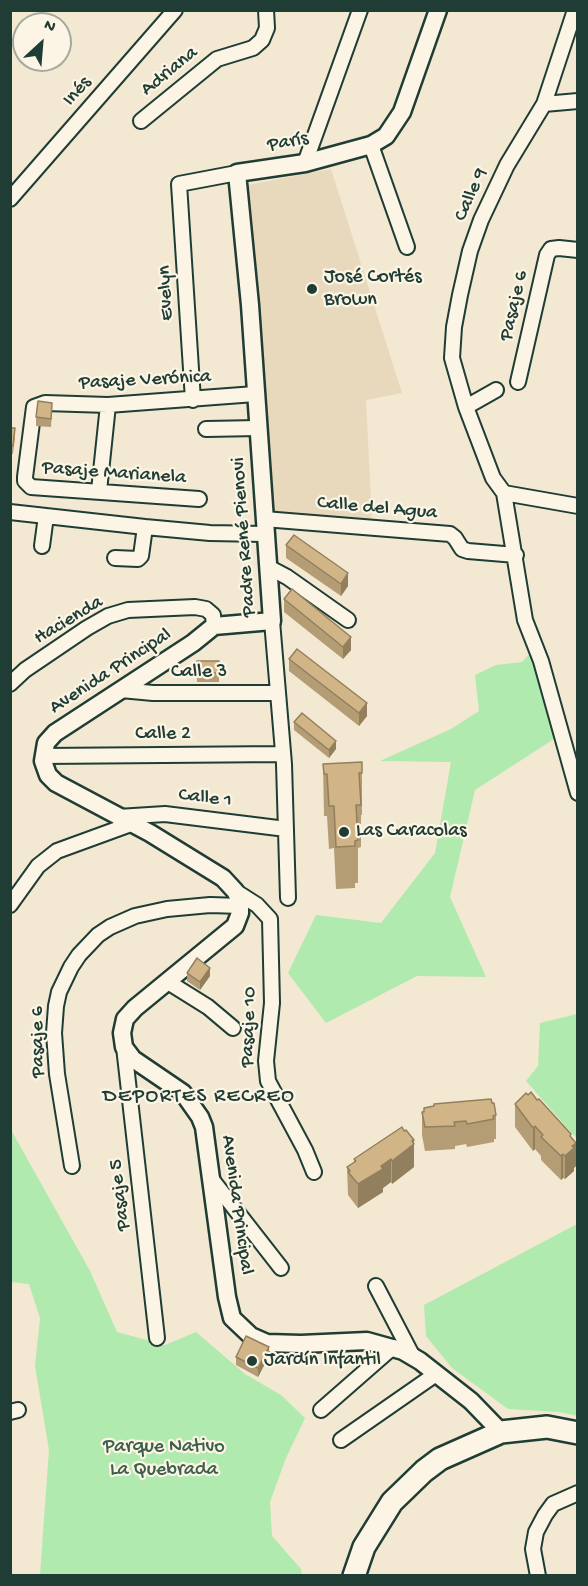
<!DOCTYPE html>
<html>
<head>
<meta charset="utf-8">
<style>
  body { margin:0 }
  #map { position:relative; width:588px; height:1586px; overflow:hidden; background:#f3e8d2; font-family:"Gochi Hand",sans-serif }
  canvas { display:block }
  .frame { position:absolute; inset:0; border:12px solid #1f3d34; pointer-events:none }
  .north { position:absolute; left:12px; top:12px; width:60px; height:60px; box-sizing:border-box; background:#fcf5e5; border:2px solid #a4ab9e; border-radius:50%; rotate:26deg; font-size:16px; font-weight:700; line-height:24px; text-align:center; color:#1f3d34 }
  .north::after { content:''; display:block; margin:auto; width:21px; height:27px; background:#1f3d34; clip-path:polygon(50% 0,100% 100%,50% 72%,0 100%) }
</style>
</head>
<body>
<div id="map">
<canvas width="588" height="1586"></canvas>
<div class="frame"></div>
<div class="north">N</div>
</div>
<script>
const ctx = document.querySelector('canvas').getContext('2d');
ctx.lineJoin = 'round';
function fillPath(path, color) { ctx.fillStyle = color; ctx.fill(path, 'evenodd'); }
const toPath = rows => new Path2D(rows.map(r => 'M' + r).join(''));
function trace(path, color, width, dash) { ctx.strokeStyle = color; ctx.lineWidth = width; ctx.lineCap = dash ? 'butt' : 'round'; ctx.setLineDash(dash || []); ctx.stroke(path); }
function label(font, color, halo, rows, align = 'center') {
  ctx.font = font + ' "Gochi Hand",sans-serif'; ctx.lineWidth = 4.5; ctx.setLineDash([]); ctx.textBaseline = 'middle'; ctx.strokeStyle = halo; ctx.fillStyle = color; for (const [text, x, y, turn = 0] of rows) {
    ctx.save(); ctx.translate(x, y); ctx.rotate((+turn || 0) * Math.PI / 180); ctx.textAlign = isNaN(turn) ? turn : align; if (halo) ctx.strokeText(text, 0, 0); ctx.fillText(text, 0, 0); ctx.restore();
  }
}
fillPath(toPath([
  [331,169,402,393,366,400,372,521,270,518,248,185]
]), '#e9d9bc');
fillPath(toPath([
  [534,649,557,737,475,790,450,897,486,977,417,976,326,1023,288,973,316,915,381,923,435,853,451,762,380,761,451,729,479,711,475,675,496,665,522,662],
  [577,1014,578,1014,577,1139,526,1081,538,1066,540,1023],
  [10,1128,90,1271,117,1332,165,1345,196,1332,245,1374,281,1395,305,1418,286,1458,270,1502,272,1536,301,1569,302,1575,40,1575,49,1450,35,1366,40,1318,29,1284,11,1282],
  [577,1224,577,1416,559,1412,508,1409,452,1368,426,1336,424,1305]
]), '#b0eaae');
const minor = toPath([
  [575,10,544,104,507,165,481,220,470,251,460,295,454,327,452,358,466,407,493,478,504,493,578,506],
  [544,104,578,101],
  [141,121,217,59,253,48,262,40,267,28,266,10],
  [371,145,407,247],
  [305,163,360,10],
  [10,199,175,10],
  [518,382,547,255,551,249,559,248,578,250],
  [193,400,179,184,237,173],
  [466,407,496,390],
  [206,429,258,428],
  [99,491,108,405],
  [504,493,525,620,541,661,578,793],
  [199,499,31,487,25,481,25,477,34,407,45,403,108,405,255,394],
  [10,512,145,527,210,533,264,534],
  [264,519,450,534,455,538,462,549,468,551,516,555],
  [42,546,46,516],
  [115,558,138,559,141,556,145,527],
  [268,567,287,577,348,620],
  [272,621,284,764,288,898],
  [10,684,25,670,87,628,108,616,128,610,195,607,206,609,213,615,214,626],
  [121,690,153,693,277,693],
  [43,756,283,754],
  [118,817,165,814,286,829],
  [235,891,257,905,270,919,272,1003,266,1061,268,1081,305,1150,314,1172],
  [10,905,38,866,57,851,131,824],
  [168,982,208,1007,233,1028],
  [124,1047,157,1338],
  [72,1166,57,1074,54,1033,56,1006,59,992,71,967,79,955,98,935,110,927,135,916,167,909,210,905,241,906],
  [210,1177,281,1268],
  [376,1286,412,1355],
  [321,1410,393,1347],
  [10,1412,18,1410],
  [341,1440,436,1374],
  [538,1576,533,1549,536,1532,545,1515,553,1504,578,1493]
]);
const tertiary = toPath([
  [438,10,402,112,386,136,371,145,305,163,237,173,250,305,272,621,214,626,193,643,55,733,46,743,43,761,48,775,56,783,150,833,223,878,235,891,240,901,240,913,235,926,135,1008,125,1019,122,1033,124,1047,133,1059,183,1093,200,1117,204,1127,227,1297,232,1318,251,1336,267,1343,301,1344,367,1341,403,1351,420,1361,471,1401,501,1432]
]);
const primary = toPath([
  [354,1576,364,1547,392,1502,424,1471,440,1459,501,1432,547,1427,578,1433]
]);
trace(minor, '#1f3d34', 18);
trace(tertiary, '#1f3d34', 21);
trace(primary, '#1f3d34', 26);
trace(minor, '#fcf5e5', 14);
trace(tertiary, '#fcf5e5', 16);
trace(primary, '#fcf5e5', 21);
fillPath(toPath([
  [52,411,51,427,36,426,36,417],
  [10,428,15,437,13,454,10,454],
  [286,545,348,586,341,596,286,558],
  [284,599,351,650,343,659,284,612],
  [289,659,367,716,359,726,289,671],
  [197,661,219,661,219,682,197,682],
  [294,722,336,749,329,758,294,730],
  [323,764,362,773,362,815,361,815,361,847,358,848,358,883,355,883,355,888,336,889,334,848,329,849,327,816,324,816],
  [187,973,210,976,200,990,187,981],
  [492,1103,496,1115,496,1139,494,1139,494,1142,467,1147,466,1144,455,1146,455,1149,425,1151,422,1135,422,1112,434,1106],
  [515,1104,571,1137,576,1166,574,1168,574,1171,565,1179,563,1178,561,1180,541,1160,541,1156,535,1149,533,1151,515,1127],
  [404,1131,414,1140,414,1167,392,1184,391,1182,383,1188,383,1192,358,1208,348,1195,347,1167,354,1162,354,1159],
  [269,1356,258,1377,236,1365,236,1357]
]), '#b49c74');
fillPath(toPath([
  [348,573,348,586,341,596,341,584],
  [351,637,351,650,343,659,343,647],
  [367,703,367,716,359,726,359,713],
  [336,741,336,749,329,758,329,750],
  [210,968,210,976,200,990,200,982],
  [535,1126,535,1149,533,1151,533,1128],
  [571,1134,571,1150,572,1146,576,1143,576,1166,574,1168,574,1171,565,1179,565,1156,570,1136],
  [414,1140,414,1167,392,1184,392,1161],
  [563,1154,563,1178,561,1180,561,1156],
  [391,1159,391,1182,383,1188,383,1192,358,1208,358,1184],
  [269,1347,269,1356,258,1377,258,1368]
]), '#927f5e');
const building = toPath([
  [38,401,52,403,51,419,36,417,38,401],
  [10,428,15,428,13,446,10,445,10,428],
  [294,535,348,573,341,584,286,545,294,535],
  [292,589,351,637,343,647,284,599,292,589],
  [297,649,367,703,359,713,289,659,297,649],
  [197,661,219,661,219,673,197,673,197,661],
  [302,713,336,741,329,750,294,722,302,713],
  [362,762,362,773,359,773,361,805,356,805,358,840,355,841,355,846,336,847,334,806,329,806,327,774,324,774,323,764,362,762],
  [197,958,210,968,200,982,187,973,197,958],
  [531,1092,537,1100,539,1099,571,1134,570,1136,576,1143,572,1146,574,1148,565,1156,563,1154,561,1156,541,1137,543,1135,535,1126,533,1128,515,1104,526,1093,528,1095,531,1092],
  [491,1099,492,1103,494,1103,496,1115,493,1116,494,1119,467,1124,466,1121,454,1122,455,1126,425,1127,422,1112,424,1112,424,1108,434,1106,434,1104,491,1099],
  [402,1127,404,1131,406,1130,414,1140,412,1141,414,1144,392,1161,391,1159,381,1166,383,1169,358,1184,348,1172,350,1171,347,1167,356,1161,354,1159,402,1127],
  [246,1336,269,1347,258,1368,236,1357,246,1336]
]);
fillPath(building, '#d1b587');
trace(building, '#927f5e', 1.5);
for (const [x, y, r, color] of [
  [312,289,6,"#1f3d34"],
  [344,832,6,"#1f3d34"],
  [252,1361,6,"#1f3d34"]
]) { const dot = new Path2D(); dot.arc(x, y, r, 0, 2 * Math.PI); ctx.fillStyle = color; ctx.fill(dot); trace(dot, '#fcf5e5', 2); }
label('20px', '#1f3d34', '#fcf5e5', [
  ["Adriana",170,72,-39],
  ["Inés",78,92,-49],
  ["París",288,143,-11],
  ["Calle 9",472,195,-66],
  ["Evelyn",167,293,-93],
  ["Pasaje 6",515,306,-77],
  ["Pasaje Verónica",145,381,-3],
  ["Pasaje Marianela",114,474,4],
  ["Calle del Agua",377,509,5],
  ["Padre René Pienovi",245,537,-94],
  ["Hacienda",69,621,-31],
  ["Avenida Principal",111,672,-33],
  ["Calle 3",199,673],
  ["Calle 2",163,735],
  ["Calle 1",205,799,7],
  ["Pasaje 10",250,1027,-88],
  ["Pasaje 6",39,1042,-91],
  ["Pasaje 5",121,1195,-97],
  ["Avenida Principal",236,1205,82]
]);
label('20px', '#1f3d34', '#fcf5e5', [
  ["José Cortés",324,278],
  ["Brown",324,301],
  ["Las Caracolas",356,832],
  ["Jardín Infantil",264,1361]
], 'left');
label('20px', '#3c604c', '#fcf5e5', [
  ["Parque Nativo",164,1448],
  ["La Quebrada",164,1471]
]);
ctx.letterSpacing = '1.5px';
label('21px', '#1f3d34', '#fcf5e5', [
  ["DEPORTES RECREO",199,1098]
]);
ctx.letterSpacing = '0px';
</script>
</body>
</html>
